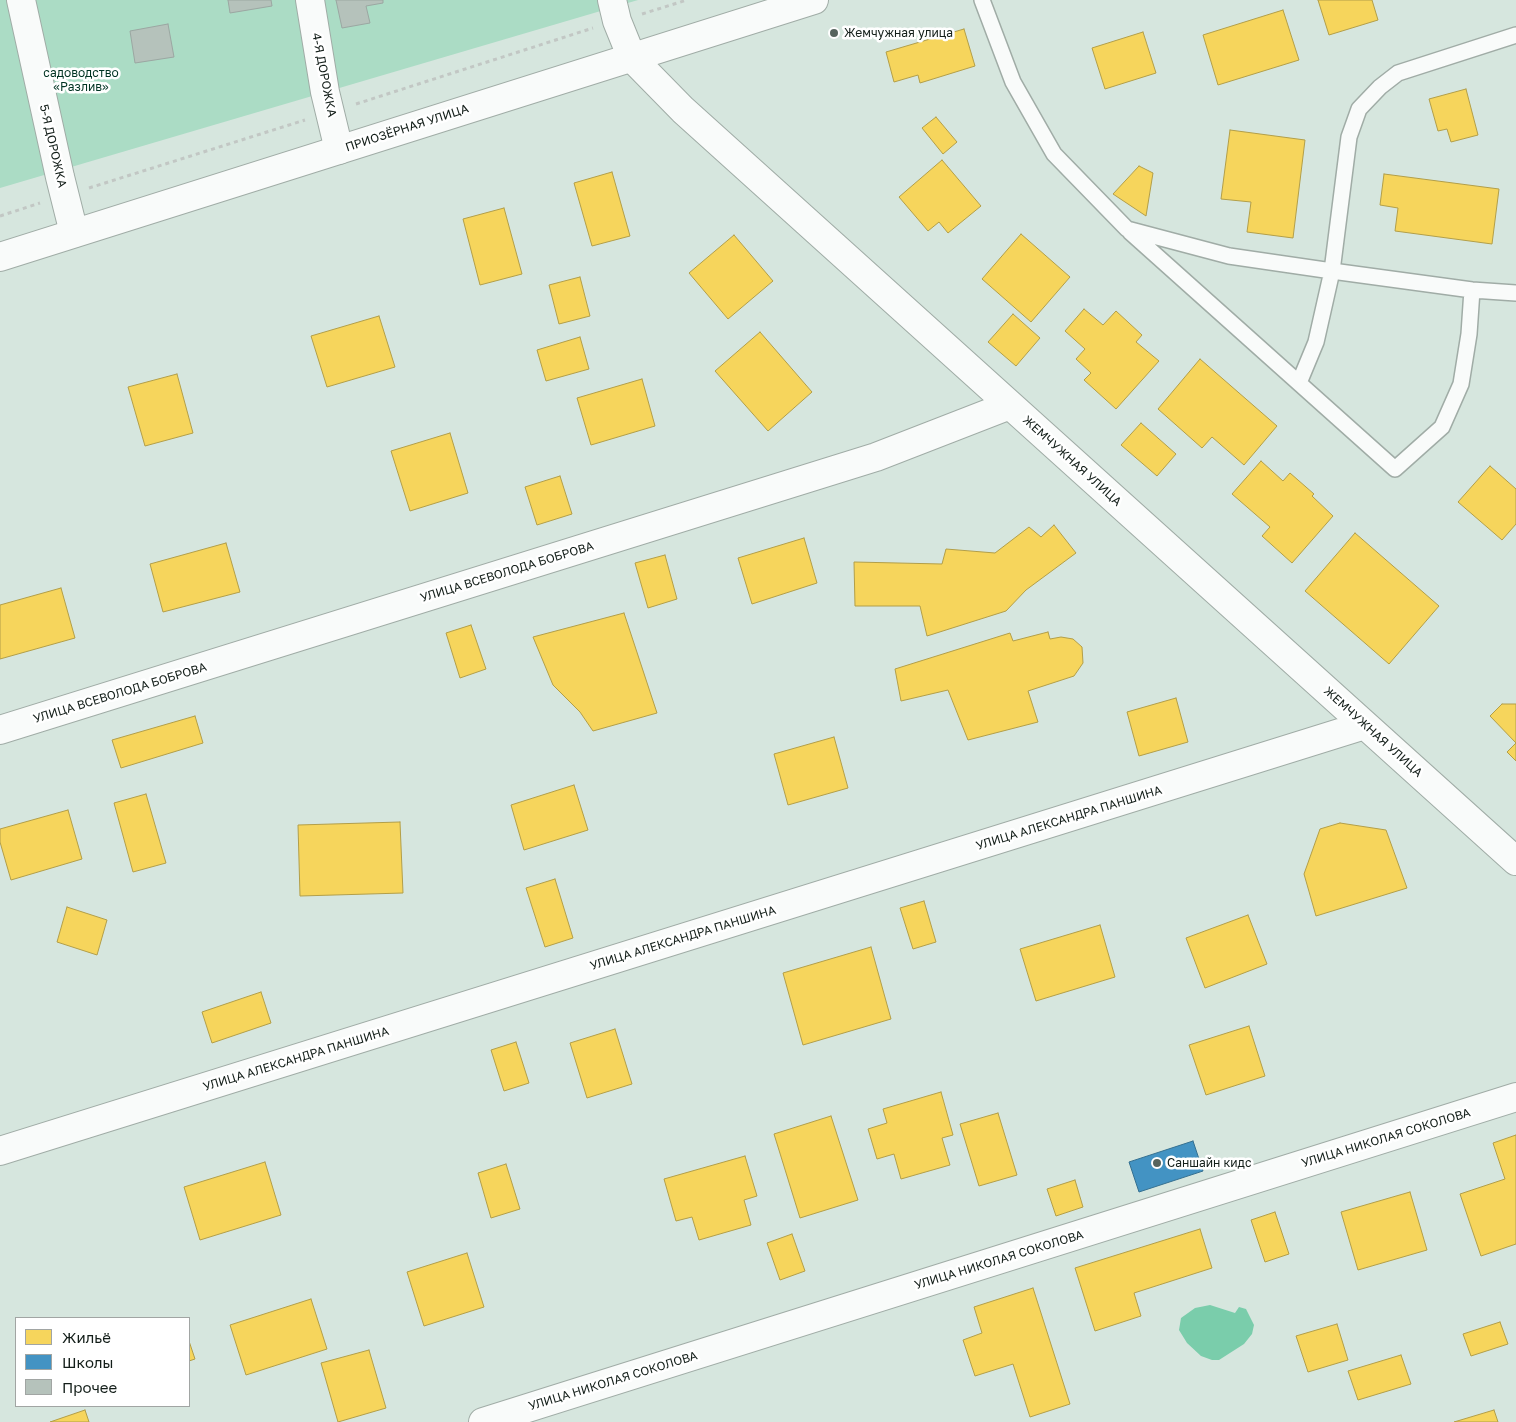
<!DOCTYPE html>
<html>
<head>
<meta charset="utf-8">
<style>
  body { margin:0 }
  #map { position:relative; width:1516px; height:1422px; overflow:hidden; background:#d6e6de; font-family:"Golos Text",sans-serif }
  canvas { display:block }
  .legend { position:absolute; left:15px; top:1317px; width:175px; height:90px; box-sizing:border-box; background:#fff; border:1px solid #a1a5a3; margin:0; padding:6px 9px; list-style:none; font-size:15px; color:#131e19 }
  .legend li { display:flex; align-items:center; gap:10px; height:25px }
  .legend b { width:25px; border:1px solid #a1a5a3 }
</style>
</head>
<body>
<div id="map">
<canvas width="1516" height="1422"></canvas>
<ul class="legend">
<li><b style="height:14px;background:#f6d55c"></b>Жильё</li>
<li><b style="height:14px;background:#4393c3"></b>Школы</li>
<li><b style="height:14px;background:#b5c2bb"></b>Прочее</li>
</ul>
</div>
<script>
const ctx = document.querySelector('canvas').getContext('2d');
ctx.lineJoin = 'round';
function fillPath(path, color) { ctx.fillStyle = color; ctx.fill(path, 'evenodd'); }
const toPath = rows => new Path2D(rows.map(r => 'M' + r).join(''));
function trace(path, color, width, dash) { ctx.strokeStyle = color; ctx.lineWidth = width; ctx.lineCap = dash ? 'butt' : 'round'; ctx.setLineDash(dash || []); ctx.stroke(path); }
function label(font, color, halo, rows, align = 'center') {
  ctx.font = font + ' "Golos Text",sans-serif'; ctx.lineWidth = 5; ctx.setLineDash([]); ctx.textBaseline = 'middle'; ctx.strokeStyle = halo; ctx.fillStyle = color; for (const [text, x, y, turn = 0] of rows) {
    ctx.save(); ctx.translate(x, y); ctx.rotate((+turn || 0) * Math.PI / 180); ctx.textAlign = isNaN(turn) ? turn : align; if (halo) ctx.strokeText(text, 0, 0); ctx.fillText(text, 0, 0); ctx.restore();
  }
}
fillPath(toPath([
  [0,0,638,0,0,188]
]), '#abdcc5');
fillPath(toPath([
  [1210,1305,1235,1313,1239,1307,1246,1309,1254,1325,1252,1334,1244,1344,1219,1360,1212,1360,1201,1356,1187,1343,1179,1330,1181,1318,1195,1308]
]), '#7acdab');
const homes = toPath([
  [1318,0,1372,0,1378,20,1329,35,1318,0],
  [1283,10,1299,60,1218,85,1203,35,1283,10],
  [964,29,975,66,920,83,918,75,894,82,886,52,964,29],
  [1143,32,1156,73,1105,89,1092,48,1143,32],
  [1466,89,1478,135,1451,142,1447,129,1438,131,1429,99,1466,89],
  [936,117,957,142,943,154,922,128,936,117],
  [1230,130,1305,140,1293,238,1247,232,1251,202,1221,199,1230,130],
  [942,160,981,206,948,233,939,222,928,231,899,197,942,160],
  [1139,166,1153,173,1146,216,1113,194,1139,166],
  [612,172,630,236,592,246,574,183,612,172],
  [1384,174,1499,189,1492,244,1395,231,1398,208,1380,205,1384,174],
  [504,208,522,274,480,285,463,219,504,208],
  [1021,234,1070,277,1031,322,982,279,1021,234],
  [734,235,773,281,728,319,689,273,734,235],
  [580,277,590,316,559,324,549,285,580,277],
  [1084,309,1103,325,1116,311,1142,335,1136,342,1159,361,1116,409,1084,380,1091,373,1076,359,1085,349,1065,331,1084,309],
  [1013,314,1040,338,1016,366,988,342,1013,314],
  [379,316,395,367,327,387,311,336,379,316],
  [760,332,812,392,768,431,715,371,760,332],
  [580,337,589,369,546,381,537,350,580,337],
  [1200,359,1277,426,1244,465,1212,437,1202,448,1158,409,1200,359],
  [177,374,193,433,145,446,128,387,177,374],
  [642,379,655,426,591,445,577,398,642,379],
  [1141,423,1176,454,1157,476,1121,445,1141,423],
  [450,433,468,493,410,511,391,451,450,433],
  [1261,461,1283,481,1290,473,1314,494,1312,496,1333,516,1292,563,1262,536,1270,527,1232,494,1261,461],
  [1490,466,1516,489,1516,524,1502,540,1458,502,1490,466],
  [560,476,572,514,537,525,525,487,560,476],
  [1054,525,1076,553,1026,590,1006,611,927,636,920,606,855,606,854,562,942,564,946,549,995,553,1029,527,1041,537,1054,525],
  [1355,533,1439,606,1389,664,1305,591,1355,533],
  [804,538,817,583,752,604,738,558,804,538],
  [226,543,240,592,163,612,150,564,226,543],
  [665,555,677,599,648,608,635,563,665,555],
  [61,588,75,638,0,659,0,605,61,588],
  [624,613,657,713,593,731,580,712,553,685,533,637,624,613],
  [471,625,486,669,460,678,446,633,471,625],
  [1048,632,1050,639,1061,637,1073,639,1082,647,1083,663,1074,676,1028,691,1038,722,968,740,948,690,901,701,895,669,1010,633,1013,641,1048,632],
  [1176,698,1188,742,1139,756,1127,712,1176,698],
  [1502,704,1516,704,1516,743,1490,716,1502,704],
  [195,716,203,743,121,768,112,740,195,716],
  [834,737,848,788,788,805,774,754,834,737],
  [1516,743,1516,761,1507,752,1516,743],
  [574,785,588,830,524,850,511,805,574,785],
  [146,794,166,863,133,872,114,803,146,794],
  [68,810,82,859,11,880,0,842,0,829,68,810],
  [400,822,403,893,300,896,298,825,400,822],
  [1340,823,1386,830,1407,888,1316,916,1304,874,1320,829,1340,823],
  [555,879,573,938,545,947,526,888,555,879],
  [924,901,936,942,913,949,900,908,924,901],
  [67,907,107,920,97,955,57,942,67,907],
  [1248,915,1267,964,1205,988,1186,938,1248,915],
  [1100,925,1115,977,1036,1001,1020,949,1100,925],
  [871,947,891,1019,803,1045,783,973,871,947],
  [261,992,271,1023,212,1043,202,1012,261,992],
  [1249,1026,1265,1076,1206,1095,1189,1045,1249,1026],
  [615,1029,632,1084,587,1098,570,1043,615,1029],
  [516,1042,529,1083,504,1091,491,1050,516,1042],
  [941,1092,953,1135,942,1138,950,1165,901,1179,894,1154,877,1159,868,1129,887,1123,883,1109,941,1092],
  [998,1113,1017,1175,979,1186,960,1124,998,1113],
  [831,1116,858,1200,800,1218,774,1134,831,1116],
  [1516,1135,1516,1244,1481,1256,1460,1194,1505,1179,1493,1143,1516,1135],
  [745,1156,757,1196,744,1200,751,1225,699,1240,692,1217,676,1221,664,1179,745,1156],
  [265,1162,281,1215,200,1240,184,1187,265,1162],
  [506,1164,520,1209,491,1218,478,1173,506,1164],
  [1075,1180,1083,1207,1056,1216,1047,1189,1075,1180],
  [1410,1192,1427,1250,1358,1270,1341,1212,1410,1192],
  [1275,1212,1289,1254,1265,1262,1251,1220,1275,1212],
  [1200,1229,1212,1268,1134,1293,1141,1316,1095,1331,1075,1268,1200,1229],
  [792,1234,805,1271,780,1280,767,1243,792,1234],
  [467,1253,484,1307,424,1326,407,1272,467,1253],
  [1033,1288,1070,1404,1030,1417,1013,1364,975,1376,963,1340,982,1333,974,1307,1033,1288],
  [311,1299,327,1349,246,1375,230,1325,311,1299],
  [1500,1322,1508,1344,1471,1356,1463,1334,1500,1322],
  [1337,1324,1348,1360,1308,1372,1296,1336,1337,1324],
  [189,1341,195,1359,189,1361,189,1341],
  [369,1350,386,1408,338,1422,321,1363,369,1350],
  [1401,1355,1411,1384,1358,1400,1348,1371,1401,1355],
  [85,1410,89,1422,50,1422,85,1410],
  [1494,1410,1498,1422,1454,1422,1494,1410]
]);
fillPath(homes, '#f6d55c');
trace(homes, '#b29e48', 1);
const schools = toPath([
  [1193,1141,1203,1171,1139,1192,1129,1162,1193,1141]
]);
fillPath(schools, '#4393c3');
trace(schools, '#357090', 1);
const building = toPath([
  [228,0,271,0,272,6,230,13,228,0],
  [336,0,383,0,383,3,366,6,370,23,342,28,336,0],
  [168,24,174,57,135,63,130,31,168,24]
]);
fillPath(building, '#b5c2bb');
trace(building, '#9ba7a2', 1);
const service = toPath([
  [982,0,1013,82,1054,154,1127,229,1229,256,1332,271,1472,290,1516,293],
  [1130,232,1395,469,1442,427,1461,384,1469,334,1472,290],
  [1299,383,1316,342,1332,271,1349,137,1359,109,1380,87,1398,73,1516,35]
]);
const minor = toPath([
  [21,0,60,177,74,233],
  [310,0,325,92,339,150],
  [612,0,617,21,632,58,683,110,1516,861],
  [0,730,876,457,1010,405],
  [0,1151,1365,725],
  [483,1422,1516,1097]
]);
const tertiary = toPath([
  [0,257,814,0]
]);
trace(service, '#a0aca6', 18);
trace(minor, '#a0aca6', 30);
trace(tertiary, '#a0aca6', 30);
trace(toPath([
  [642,14,687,0],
  [356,104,593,28],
  [89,188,305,120],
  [0,216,40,203]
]), '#c2c7c4', 3, [4, 4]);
trace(service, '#f9fbfa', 15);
trace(minor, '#f9fbfa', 28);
trace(tertiary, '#f9fbfa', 28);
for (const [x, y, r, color] of [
  [834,33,5,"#57645e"],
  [1157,1163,5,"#57645e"]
]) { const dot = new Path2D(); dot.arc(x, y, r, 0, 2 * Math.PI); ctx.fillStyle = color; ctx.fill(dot); trace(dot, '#fff', 2); }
label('12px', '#131e19', '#fff', [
  ["Жемчужная улица",844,33],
  ["Саншайн кидс",1167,1163]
], 'left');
label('12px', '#032', '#fff', [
  ["садоводство",81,73],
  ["«Разлив»",81,87]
]);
label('12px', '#131e19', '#fff', [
  ["4-Я ДОРОЖКА",324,75,79],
  ["ПРИОЗЁРНАЯ УЛИЦА",407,128,-18],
  ["5-Я ДОРОЖКА",53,146,77],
  ["ЖЕМЧУЖНАЯ УЛИЦА",1072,461,42],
  ["УЛИЦА ВСЕВОЛОДА БОБРОВА",507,572,-17],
  ["УЛИЦА ВСЕВОЛОДА БОБРОВА",120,693,-17],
  ["ЖЕМЧУЖНАЯ УЛИЦА",1373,732,42],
  ["УЛИЦА АЛЕКСАНДРА ПАНШИНА",1069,818,-17],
  ["УЛИЦА АЛЕКСАНДРА ПАНШИНА",683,938,-17],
  ["УЛИЦА АЛЕКСАНДРА ПАНШИНА",296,1059,-17],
  ["УЛИЦА НИКОЛАЯ СОКОЛОВА",1386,1138,-17],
  ["УЛИЦА НИКОЛАЯ СОКОЛОВА",999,1260,-17],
  ["УЛИЦА НИКОЛАЯ СОКОЛОВА",613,1381,-17]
]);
</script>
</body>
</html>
